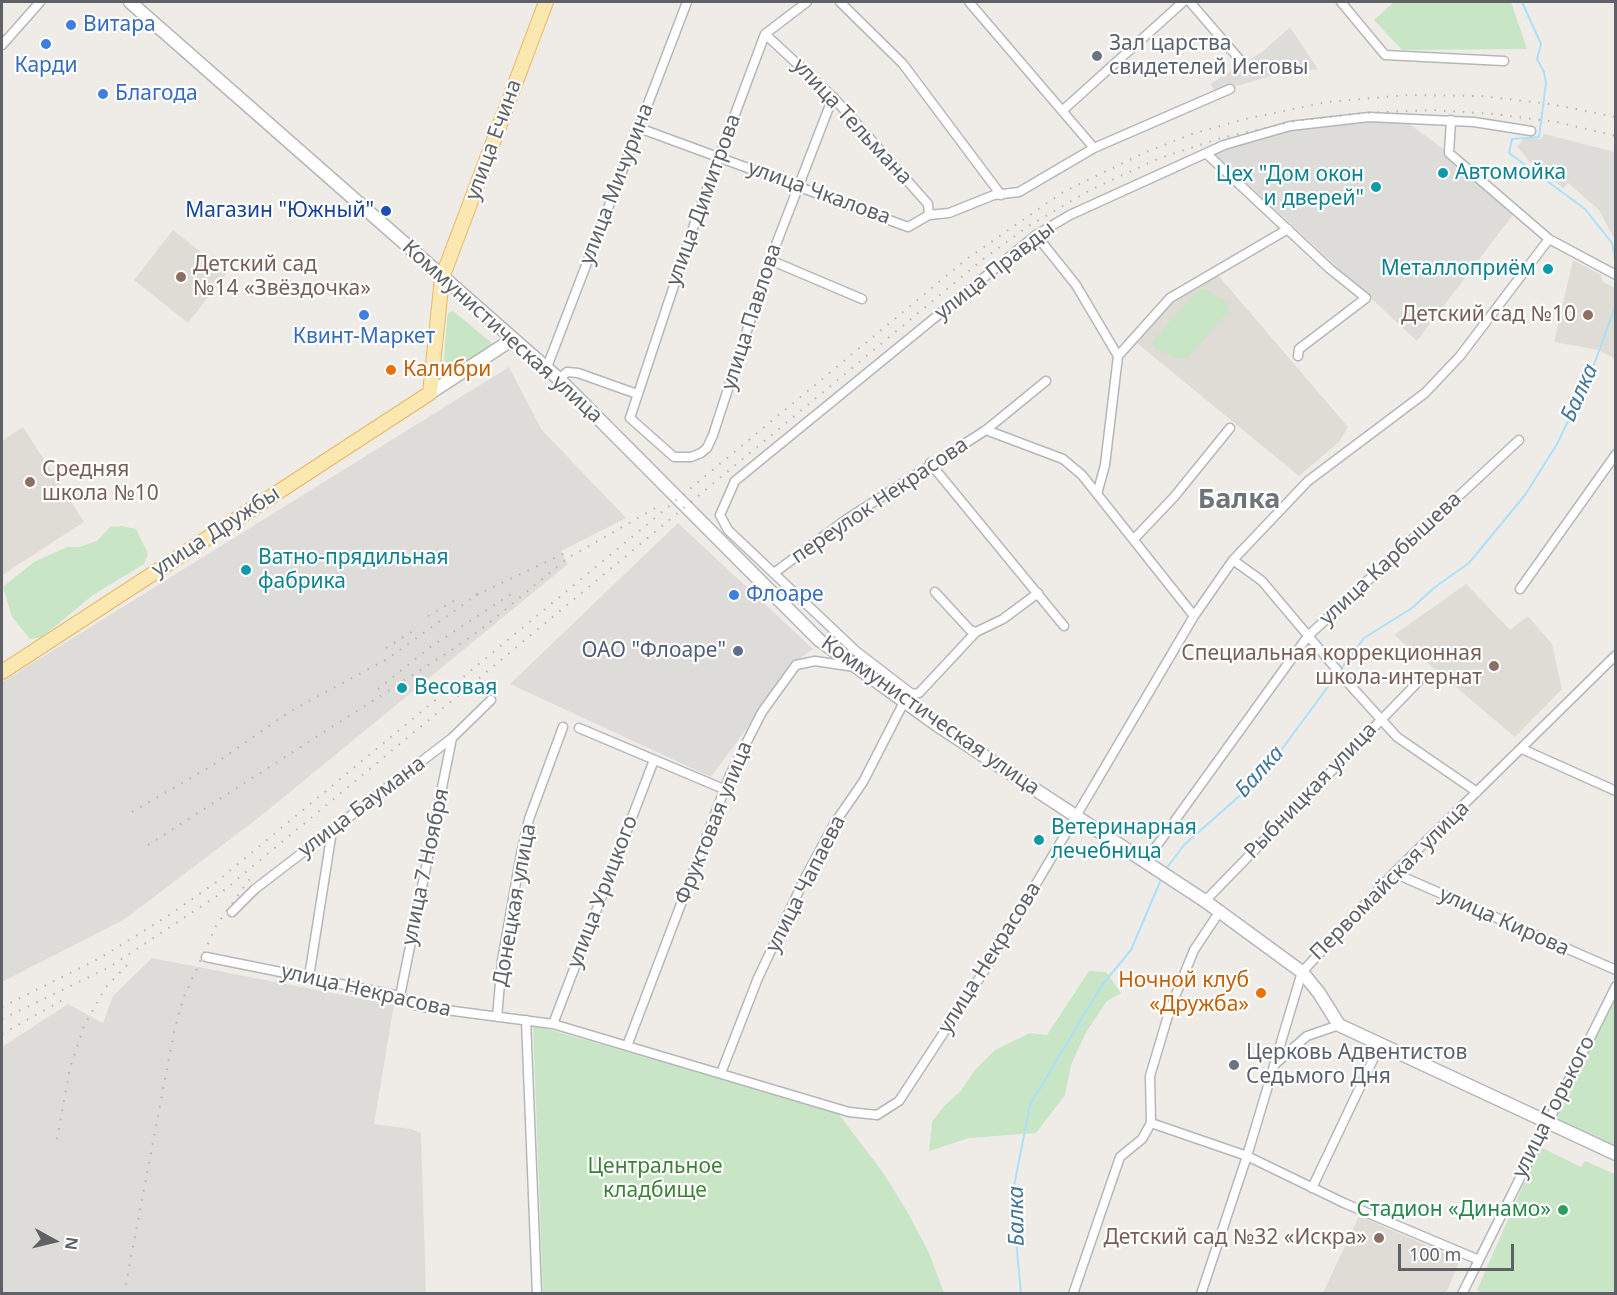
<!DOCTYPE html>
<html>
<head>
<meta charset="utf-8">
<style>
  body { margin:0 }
  #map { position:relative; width:1617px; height:1295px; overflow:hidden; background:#efece7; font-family:"Noto Sans",sans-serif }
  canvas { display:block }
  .frame { position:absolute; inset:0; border:3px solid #5e6266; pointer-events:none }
  .north { position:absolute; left:24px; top:1211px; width:60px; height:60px; -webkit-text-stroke:4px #fff; paint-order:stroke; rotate:98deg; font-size:16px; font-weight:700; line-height:24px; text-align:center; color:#5e6266 }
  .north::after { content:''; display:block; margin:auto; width:21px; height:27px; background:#5e6266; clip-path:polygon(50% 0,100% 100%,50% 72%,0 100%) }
  .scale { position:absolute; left:1398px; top:1244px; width:116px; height:27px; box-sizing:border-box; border:3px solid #5e6266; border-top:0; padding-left:8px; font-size:18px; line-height:21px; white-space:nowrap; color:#5e6266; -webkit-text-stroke:4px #fff; paint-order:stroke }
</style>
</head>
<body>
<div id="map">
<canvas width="1617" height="1295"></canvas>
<div class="frame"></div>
<div class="north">N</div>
<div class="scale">100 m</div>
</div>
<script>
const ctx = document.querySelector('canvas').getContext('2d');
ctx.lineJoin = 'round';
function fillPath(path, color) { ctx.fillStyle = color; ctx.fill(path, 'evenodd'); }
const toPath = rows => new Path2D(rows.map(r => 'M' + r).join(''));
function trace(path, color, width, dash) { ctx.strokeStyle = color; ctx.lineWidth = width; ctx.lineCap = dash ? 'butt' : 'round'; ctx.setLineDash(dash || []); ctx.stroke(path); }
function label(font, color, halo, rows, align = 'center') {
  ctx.font = font + ' "Noto Sans",sans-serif'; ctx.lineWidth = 4.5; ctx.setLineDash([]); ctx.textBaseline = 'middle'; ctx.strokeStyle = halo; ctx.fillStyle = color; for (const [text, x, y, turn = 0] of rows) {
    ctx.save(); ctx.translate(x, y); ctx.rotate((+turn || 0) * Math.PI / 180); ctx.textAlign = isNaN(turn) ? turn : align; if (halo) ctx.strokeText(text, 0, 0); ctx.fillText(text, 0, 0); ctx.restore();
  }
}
fillPath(toPath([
  [1290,27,1318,69,1285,72,1216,92,1210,84,1262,52],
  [1401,118,1449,153,1515,212,1417,341,1213,152,1290,126],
  [1544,134,1615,152,1615,240,1599,210,1568,183,1563,188,1546,174,1543,176,1517,147,1524,138,1541,139],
  [509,367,541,429,626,518,561,551,568,564,262,815,125,919,2,982,2,682],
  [678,523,813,649,796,661,711,777,510,684],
  [152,958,394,1005,374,1124,411,1129,421,1133,426,1293,2,1293,2,1047,68,1004,103,1023,113,996]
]), '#dedcd9');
fillPath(toPath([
  [173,230,227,273,188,323,134,280],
  [1573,260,1601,275,1603,282,1615,288,1615,359,1599,350,1554,342],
  [1217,274,1348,427,1339,442,1299,476,1137,343,1173,301],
  [23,427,84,522,2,575,2,441],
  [1466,584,1510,630,1528,616,1552,644,1562,689,1515,737,1394,635],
  [1359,1216,1460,1260,1446,1293,1323,1293]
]), '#dfdbd5');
fillPath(toPath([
  [1394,2,1511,2,1527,49,1402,50,1374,20],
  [1205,289,1227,303,1229,311,1187,358,1178,359,1155,348,1153,341,1198,290],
  [453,311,493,344,455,371,444,360,447,318,448,313],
  [122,526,136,529,148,554,144,564,93,595,42,637,30,639,12,617,3,587,34,562,67,547,79,547,97,541,110,527],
  [1089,971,1106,972,1121,993,1107,1001,1085,1034,1071,1065,1065,1095,1036,1133,969,1138,929,1151,932,1122,945,1105,960,1092,975,1070,995,1050,1030,1033,1047,1035],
  [1615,998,1615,1154,1547,1122],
  [533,1025,837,1112,884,1174,908,1213,929,1253,944,1293,543,1293],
  [1540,1147,1581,1167,1585,1161,1615,1174,1615,1293,1486,1294,1477,1290]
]), '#c8e5c5');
trace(toPath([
  [1522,2,1541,44,1537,59,1544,72,1546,83,1539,137,1512,139,1509,153,1585,209,1612,243,1616,264],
  [1166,869,1184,845,1262,776,1364,638,1412,608,1435,587,1469,563,1525,495,1557,444,1591,373,1616,304],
  [1021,1294,1012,1196,1030,1105,1102,985,1131,950,1162,877]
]), '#abe0fb', 2);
const minor = toPath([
  [807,2,765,34,698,213,630,418,674,457,691,457,701,453,707,448,713,435,770,260,833,97],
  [840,2,903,64,1001,195],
  [969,2,1094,148],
  [1190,2,1246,67],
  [1341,2,1385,55,1504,61],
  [765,34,833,97,928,204,929,215],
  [2,45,40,2],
  [1062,111,1183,2],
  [1451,120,1449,153,1549,239,1616,275],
  [639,128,908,227,929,215],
  [1208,155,1330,269,1366,298,1299,349,1298,356],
  [929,215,949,213,994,195,1019,192,1094,148,1230,89],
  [1036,235,1076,285,1118,356,1105,465,1097,494],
  [770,260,862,299],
  [1118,356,1170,298,1288,229],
  [547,367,687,2],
  [559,379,567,372,578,373,637,394],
  [986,430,1063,459,1082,475,1194,616],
  [930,463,1064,626],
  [1134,539,1174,497,1230,428],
  [1233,560,1262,581,1337,670],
  [774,573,847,519,986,430,1046,381],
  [1520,589,1616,454],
  [935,592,970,630,976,632,1003,619,1038,593],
  [1341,675,1397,737,1477,792],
  [912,694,919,693,976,632],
  [579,728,726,790],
  [1522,749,1616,791],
  [1145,862,1308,636,1519,440],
  [1394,873,1616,970],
  [1205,901,1418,682],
  [232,912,255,889,452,738,491,700],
  [206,957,400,996,410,1004,423,1007,553,1024,849,1112,877,1115,899,1101,990,962,1194,616,1233,560,1308,481,1425,393,1460,356,1549,239],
  [309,977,332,831],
  [400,996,452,738],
  [497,1017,502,961,521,854,529,819,563,727],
  [526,1020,537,1294],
  [553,1024,654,760],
  [627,1046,730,775,762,712,796,665,815,661,855,667],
  [1274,1065,1307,1036,1339,1025],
  [721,1073,758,978,805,878,834,824,863,782,904,702,912,694,856,651,728,530,720,515,735,481,1036,235,1070,215,1224,145,1290,126,1369,117,1474,122,1531,131],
  [1151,1123,1247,1156,1344,1203,1479,1260],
  [1312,1188,1380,1045],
  [1073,1294,1120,1157,1142,1139,1151,1123,1150,1076,1170,1009,1194,950,1220,911],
  [1201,1294,1247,1156,1302,972,1394,873,1616,655],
  [1462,1294,1616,986]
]);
const secondary = toPath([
  [130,2,559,379,819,640,937,725,1205,901,1302,972,1319,993,1339,1025,1616,1154],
  [430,393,513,339]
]);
const primary = toPath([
  [2,672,430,393,442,278,546,2]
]);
trace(minor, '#b4b7ba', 11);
trace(secondary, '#b3b6ba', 15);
trace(primary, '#eab765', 16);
trace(minor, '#fff', 8);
trace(secondary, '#fff', 12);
trace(primary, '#fbe7b0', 14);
trace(toPath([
  [476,595,565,553],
  [428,616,457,599],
  [386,648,416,629],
  [378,689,429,648,514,592],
  [132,812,213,765,289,712,387,659,482,591],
  [148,845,450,651,479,631,568,558,657,507],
  [2,1007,100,958,168,916,215,883,968,258,1063,192,1146,152,1192,134,1245,119,1327,102,1408,95,1481,96,1550,104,1616,117],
  [2,1019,108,968,217,896,982,260,1027,227,1090,190,1160,158,1221,138,1296,121,1364,113,1434,110,1494,114,1557,122,1616,136],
  [2,1034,68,997],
  [57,1139,70,1068,84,1026,106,987,131,961],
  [124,1294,174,1032,183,999,216,926,254,873]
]), '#b4b5b6', 2, [1.5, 8]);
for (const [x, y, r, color] of [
  [71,25,6,"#3f7fe0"],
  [46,44,6,"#3f7fe0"],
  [1097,56,6,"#6b7280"],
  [103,94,6,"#3f7fe0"],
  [1443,173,6,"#0f9aa8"],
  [1376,187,6,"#0f9aa8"],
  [386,211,6,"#1a4fb4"],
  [1548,269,6,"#0f9aa8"],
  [181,277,6,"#8d6e63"],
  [364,315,6,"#3f7fe0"],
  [1588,315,6,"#8d6e63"],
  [391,370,6,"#e8710a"],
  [30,482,6,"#8d6e63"],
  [246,570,6,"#0f9aa8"],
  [734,595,6,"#3f7fe0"],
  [738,651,6,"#5c6f8a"],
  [1494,666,6,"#8d6e63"],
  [402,688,6,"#0f9aa8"],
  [1039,840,6,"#0f9aa8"],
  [1261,993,6,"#e8710a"],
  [1234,1065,6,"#6b7280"],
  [1563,1210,6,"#2e9e5b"],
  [1379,1238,6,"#8d6e63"]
]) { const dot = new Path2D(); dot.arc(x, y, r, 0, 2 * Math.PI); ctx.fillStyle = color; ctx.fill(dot); trace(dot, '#fff', 2); }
label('21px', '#366cbe', '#fff', [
  ["Витара",83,25],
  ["Карди",46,66,"center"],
  ["Благода",115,94],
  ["Квинт-Маркет",364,337,"center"],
  ["Флоаре",746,595]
], 'left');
label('21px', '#5b616d', '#fff', [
  ["Зал царства",1109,44],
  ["свидетелей Иеговы",1109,68],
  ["Церковь Адвентистов",1246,1053],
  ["Седьмого Дня",1246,1077]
], 'left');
label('21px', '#5e6266', '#fff', [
  ["улица Тельмана",852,122,47],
  ["улица Ечина",494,140,-70],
  ["улица Мичурина",617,184,-69],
  ["улица Чкалова",819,193,20],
  ["улица Димитрова",704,200,-70],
  ["улица Правды",995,271,-38],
  ["улица Павлова",752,317,-72],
  ["Коммунистическая улица",502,332,42],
  ["переулок Некрасова",880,501,-34],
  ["улица Дружбы",216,532,-33],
  ["улица Карбышева",1391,559,-43],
  ["Коммунистическая улица",930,716,35],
  ["Рыбницкая улица",1311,791,-46],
  ["улица Баумана",362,807,-37],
  ["Фруктовая улица",714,823,-68],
  ["улица 7 Ноября",426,867,-78],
  ["Первомайская улица",1390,881,-45],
  ["улица Чапаева",806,884,-63],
  ["улица Урицкого",603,892,-69],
  ["Донецкая улица",515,905,-80],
  ["улица Кирова",1504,922,24],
  ["улица Некрасова",990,958,-58],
  ["улица Некрасова",366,991,13],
  ["улица Горького",1554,1107,-63]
]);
label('21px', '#0d838f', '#fff', [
  ["Автомойка",1455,173],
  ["Цех \"Дом окон",1364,175,"right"],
  ["и дверей\"",1364,199,"right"],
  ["Металлоприём",1536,269,"right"],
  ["Ватно-прядильная",258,558],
  ["фабрика",258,582],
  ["Весовая",414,688],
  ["Ветеринарная",1051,828],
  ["лечебница",1051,852]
], 'left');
label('21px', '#164399', '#fff', [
  ["Магазин \"Южный\"",374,211]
], 'right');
label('21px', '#785e54', '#fff', [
  ["Детский сад",193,265,"left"],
  ["№14 «Звёздочка»",193,289,"left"],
  ["Детский сад №10",1576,315],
  ["Средняя",42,470,"left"],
  ["школа №10",42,494,"left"],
  ["Специальная коррекционная",1482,654],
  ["школа-интернат",1482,678],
  ["Детский сад №32 «Искра»",1367,1238]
], 'right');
label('21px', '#c56008', '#fff', [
  ["Калибри",403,370],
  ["Ночной клуб",1249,981,"right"],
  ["«Дружба»",1249,1005,"right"]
], 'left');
label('21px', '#4e5e75', '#fff', [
  ["ОАО \"Флоаре\"",726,651]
], 'right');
label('21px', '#3e8239', '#fff', [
  ["Центральное",655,1167],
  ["кладбище",655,1191]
]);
label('21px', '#27864d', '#fff', [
  ["Стадион «Динамо»",1551,1210]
], 'right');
label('italic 22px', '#42779b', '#fff', [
  ["Балка",1580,393,-66],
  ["Балка",1260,772,-48],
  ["Балка",1017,1216,-91]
]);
label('bold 27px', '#6f7478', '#fff', [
  ["Балка",1239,500]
]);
</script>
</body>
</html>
